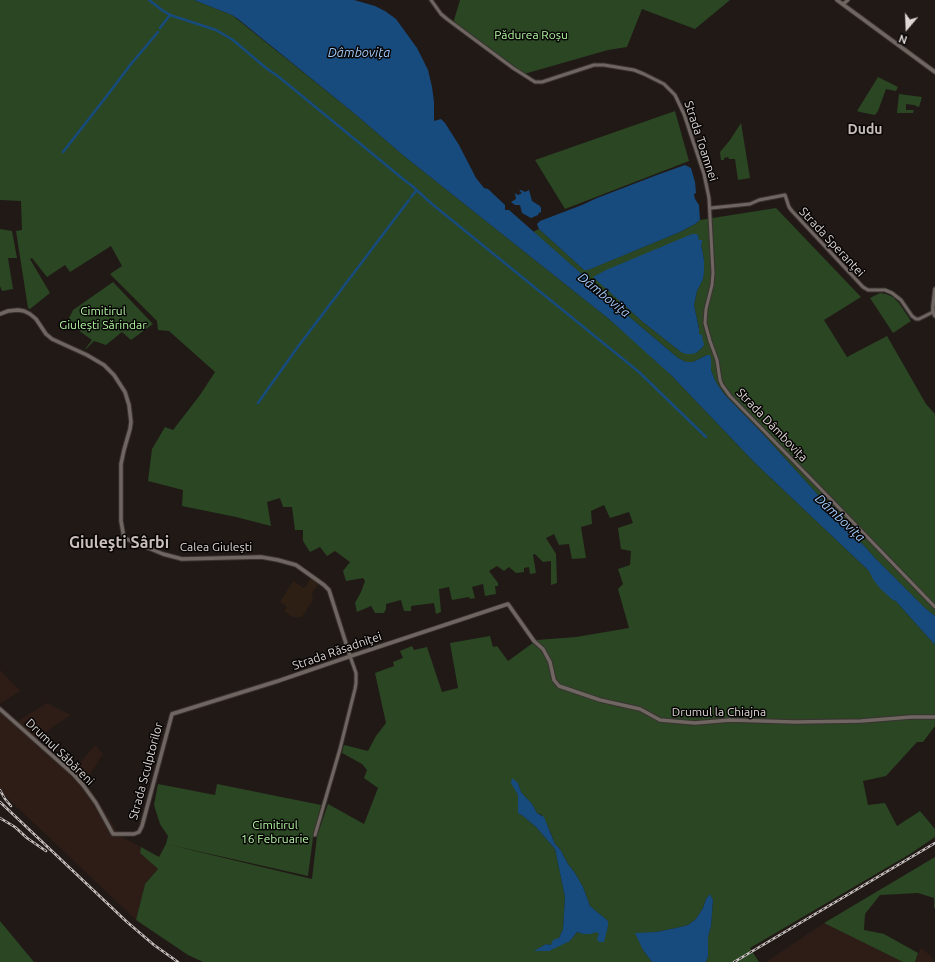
<!DOCTYPE html>
<html>
<head>
<meta charset="utf-8">
<style>
  body { margin:0 }
  #map { position:relative; width:935px; height:962px; overflow:hidden; background:#211916; font-family:Ubuntu,sans-serif }
  canvas { display:block }
  .north { position:absolute; left:887px; top:8px; width:40px; height:40px; -webkit-text-stroke:3px #080505; paint-order:stroke; rotate:199deg; font-size:11px; font-weight:700; line-height:16px; text-align:center; color:#ded8d6 }
  .north::after { content:''; display:block; margin:auto; width:14px; height:18px; background:#ded8d6; clip-path:polygon(50% 0,100% 100%,50% 72%,0 100%) }
</style>
</head>
<body>
<div id="map">
<canvas width="935" height="962"></canvas>
<div class="north">N</div>
</div>
<script>
const ctx = document.querySelector('canvas').getContext('2d');
ctx.lineJoin = 'round';
function fillPath(path, color) { ctx.fillStyle = color; ctx.fill(path, 'evenodd'); }
const toPath = rows => new Path2D(rows.map(r => 'M' + r).join(''));
function trace(path, color, width, dash) { ctx.strokeStyle = color; ctx.lineWidth = width; ctx.lineCap = dash ? 'butt' : 'round'; ctx.setLineDash(dash || []); ctx.stroke(path); }
function label(font, color, halo, rows, align = 'center') {
  ctx.font = font + ' Ubuntu,sans-serif'; ctx.lineWidth = 3; ctx.setLineDash([]); ctx.textBaseline = 'middle'; ctx.strokeStyle = halo; ctx.fillStyle = color; for (const [text, x, y, turn = 0] of rows) {
    ctx.save(); ctx.translate(x, y); ctx.rotate((+turn || 0) * Math.PI / 180); ctx.textAlign = isNaN(turn) ? turn : align; if (halo) ctx.strokeText(text, 0, 0); ctx.fillText(text, 0, 0); ctx.restore();
  }
}
fillPath(toPath([
  [0,670,20,691,0,704],
  [47,703,71,715,37,738,73,771,95,745,103,754,85,782,95,796,120,836,141,847,140,853,158,869,145,884,136,920,0,791,0,705,18,721],
  [824,923,903,962,766,962],
  [921,948,931,956,934,962,915,962]
]), '#2e1d16');
fillPath(toPath([
  [311,578,319,583,312,593,313,600,302,617,295,617,291,616,284,611,287,607,280,602,293,581,304,588]
]), '#2d1f13');
fillPath(toPath([
  [0,0,194,0,232,15,355,114,404,156,609,319,648,353,672,376,755,463,868,570,935,645,935,726,923,742,917,742,886,776,863,781,868,805,885,803,897,826,920,811,935,829,935,837,910,854,750,948,759,962,706,962,708,956,708,937,711,926,713,900,710,894,706,899,703,908,696,919,688,925,676,928,656,932,647,933,643,950,652,962,203,962,188,955,136,920,145,884,158,869,140,853,141,847,159,857,166,844,312,879,317,836,328,804,364,824,378,788,364,778,367,770,362,764,342,753,344,745,368,751,376,736,386,723,375,673,394,666,393,662,403,658,400,651,412,646,414,650,427,647,442,692,458,688,450,643,490,636,493,647,497,646,508,661,537,640,576,637,629,628,618,589,623,584,618,569,630,565,631,551,621,549,618,528,633,523,629,512,610,518,604,505,591,511,592,524,581,527,586,558,572,559,569,544,559,545,554,534,546,538,556,554,557,583,551,585,551,561,543,562,535,554,533,555,536,573,530,574,529,567,524,568,524,572,516,573,509,567,504,571,497,566,489,571,498,583,498,586,495,586,496,594,485,596,483,584,472,587,475,598,470,599,469,597,452,600,449,587,439,589,441,612,436,614,434,603,411,606,411,611,404,611,401,600,386,604,386,609,384,613,375,613,371,606,357,612,355,603,361,592,365,581,363,578,346,581,343,571,350,562,335,551,327,556,320,547,310,552,303,541,303,530,295,530,292,507,283,507,280,498,267,502,271,526,236,517,182,506,183,490,148,481,152,449,165,427,173,430,200,395,215,372,169,331,158,330,157,321,110,274,122,266,111,246,70,272,65,265,47,277,32,258,30,259,50,293,30,309,28,308,16,231,22,230,21,201,0,200],
  [518,783,521,792,532,804,537,813,542,815,550,831,555,844,560,849,568,864,575,873,583,887,590,906,608,921,608,926,605,934,599,934,596,931,591,934,583,934,577,932,570,941,535,951,546,944,551,945,559,938,563,929,565,897,555,849,536,827,523,816,518,813],
  [460,0,730,0,695,29,642,9,627,47,608,50,524,74,455,23,454,20],
  [878,77,898,87,896,91,886,89,878,111,875,115,860,112,857,111],
  [899,94,922,97,919,107,914,105,906,104,906,110,914,110,913,113,897,113],
  [675,111,689,161,565,209,535,160],
  [741,123,750,178,738,180,735,159,729,159,728,157,724,158,724,160,721,160,720,152,730,140],
  [776,208,861,297,824,320,847,357,887,336,926,404,935,414,935,616,925,608,876,559,762,433,725,395,717,384,714,378,711,370,711,359,707,355,693,362,686,362,678,358,626,314,592,283,533,232,539,229,584,270,587,270,680,232,695,224,700,220],
  [698,235,699,241,702,240,701,244,704,260,703,279,697,291,694,305,699,329,699,334,704,345,702,348,696,353,681,352,643,322,610,292],
  [0,229,12,231,17,258,8,258,13,289,2,291,0,286],
  [113,282,153,324,131,340,122,332,106,345,94,341,86,349,85,349,92,340,67,322,73,310],
  [880,293,886,294,893,297,899,303,911,321,893,333,870,298],
  [158,784,215,795,217,784,321,805,313,838,308,876,166,844,168,836,160,824,154,805],
  [935,857,935,908,934,908,934,898,918,893,880,895,865,914,864,930,884,934,918,953,915,962,903,962,824,923],
  [0,921,34,962,0,962]
]), '#2a4623');
fillPath(toPath([
  [194,0,354,0,375,6,385,11,396,19,417,48,428,70,432,87,434,102,434,121,441,119,445,123,459,145,476,178,484,188,488,189,505,205,505,210,509,210,592,283,626,314,678,358,686,362,693,362,707,355,710,355,711,359,711,370,714,378,717,384,725,395,762,433,876,559,925,608,935,616,935,645,868,570,755,463,672,376,609,319,404,156,355,114,238,19,232,15],
  [685,165,691,168,695,182,696,193,694,194,695,199,699,205,700,220,695,224,680,232,588,270,584,270,539,229,537,224,540,221,582,205,597,198,657,175],
  [519,190,521,190,525,192,529,190,532,201,540,206,541,208,541,212,539,213,538,215,531,218,522,213,520,205,515,205,511,202,516,199,515,193,518,195,522,193],
  [692,234,696,234,698,235,699,240,702,240,702,243,701,244,704,260,704,272,703,279,697,291,694,305,699,329,699,334,702,335,703,342,704,343,704,345,702,348,696,353,691,354,686,354,681,352,672,345,643,322,593,277,606,270],
  [512,778,518,783,521,792,532,804,537,813,544,817,555,844,560,849,568,864,575,873,583,887,590,906,608,921,608,926,604,942,599,942,597,939,599,934,596,932,591,934,583,934,577,932,570,941,549,951,534,951,546,944,551,945,553,940,559,938,563,929,565,897,555,849,536,827,523,816,518,813,518,795,511,783],
  [710,894,713,900,711,926,708,937,708,956,706,962,652,962,643,950,635,933,656,932,676,928,688,925,696,919,703,908,706,899]
]), '#184b7d');
trace(toPath([
  [149,0,162,10,170,15,216,30,233,40,266,68,279,77,408,183],
  [160,28,170,15],
  [63,152,106,97,131,64,158,32],
  [410,184,432,204,639,372,706,437],
  [411,197,417,190],
  [258,403,297,348,409,200]
]), '#184b7d', 2.5);
trace(toPath([
  [871,570,875,578,882,587,894,598]
]), '#184b7d', 4.5);
const tertiary = toPath([
  [431,0,441,14,447,19,513,68,535,82,542,82,594,65,604,65,634,70,644,74,664,84,675,95,684,114,704,174,709,198,713,273,712,285,706,309,705,323,710,341,717,360,720,380,722,385,730,396,815,483,935,607],
  [843,4,848,0],
  [711,208,750,204,759,200,785,195,789,207,792,211,863,287,868,290,885,290,892,293,901,300,912,316,916,319,919,319,933,312],
  [315,835,340,749,355,689,356,683,356,673,350,656]
]);
const secondary = toPath([
  [837,0,935,72],
  [935,289,933,306,933,312,935,316],
  [0,314,8,311,18,310,24,311,30,314,36,319,46,334,52,339,87,355,104,365,114,375,125,392,129,405,131,422,130,429,124,450,121,464,121,521,124,538,163,554,182,559,261,557,278,560,296,565,324,585,329,590,350,656],
  [0,709,73,774,83,785,96,803,113,834,134,834,139,832,142,826,172,714,278,681,354,655,508,604,534,641,543,649,550,662,554,680,559,686,600,700,640,709,660,720,695,723,730,720,795,722,861,721,911,717,935,717]
]);
trace(tertiary, '#393331', 5);
trace(secondary, '#393331', 5.5);
trace(tertiary, '#6f6561', 3);
trace(secondary, '#6f6561', 3.5);
const rail = toPath([
  [0,790,5,799,11,806],
  [0,802,127,922,154,945,178,962],
  [0,818,15,827,27,838,46,851],
  [734,962,935,843]
]);
trace(rail, '#c4bebc', 2.5);
trace(rail, '#080505', 1, [3]);
label('12px', '#b2f7a2', '#080505', [
  ["Pădurea Roșu",531,35],
  ["Cimitirul",103,311],
  ["Giulești Sărindar",103,325],
  ["Cimitirul",275,825],
  ["16 Februarie",275,839]
]);
label('12px', '#ded8d6', '#080505', [
  ["Strada Toamnei",701,141,72],
  ["Strada Speranței",832,242,47],
  ["Strada Dâmbovița",772,425,46],
  ["Calea Giulești",216,547],
  ["Strada Răsadniței",337,651,-19],
  ["Drumul la Chiajna",719,712],
  ["Drumul Săbăreni",60,752,44],
  ["Strada Sculptorilor",146,771,-75]
]);
label('italic 13px', '#9fc8f6', '#080505', [
  ["Dâmbovița",359,53],
  ["Dâmbovița",604,295,39],
  ["Dâmbovița",840,518,43]
]);
label('bold 14px', '#c9beba', '#080505', [
  ["Dudu",865,129]
]);
label('bold 16px', '#c9beba', '#080505', [
  ["Giuleşti Sârbi",119,543]
]);
</script>
</body>
</html>
